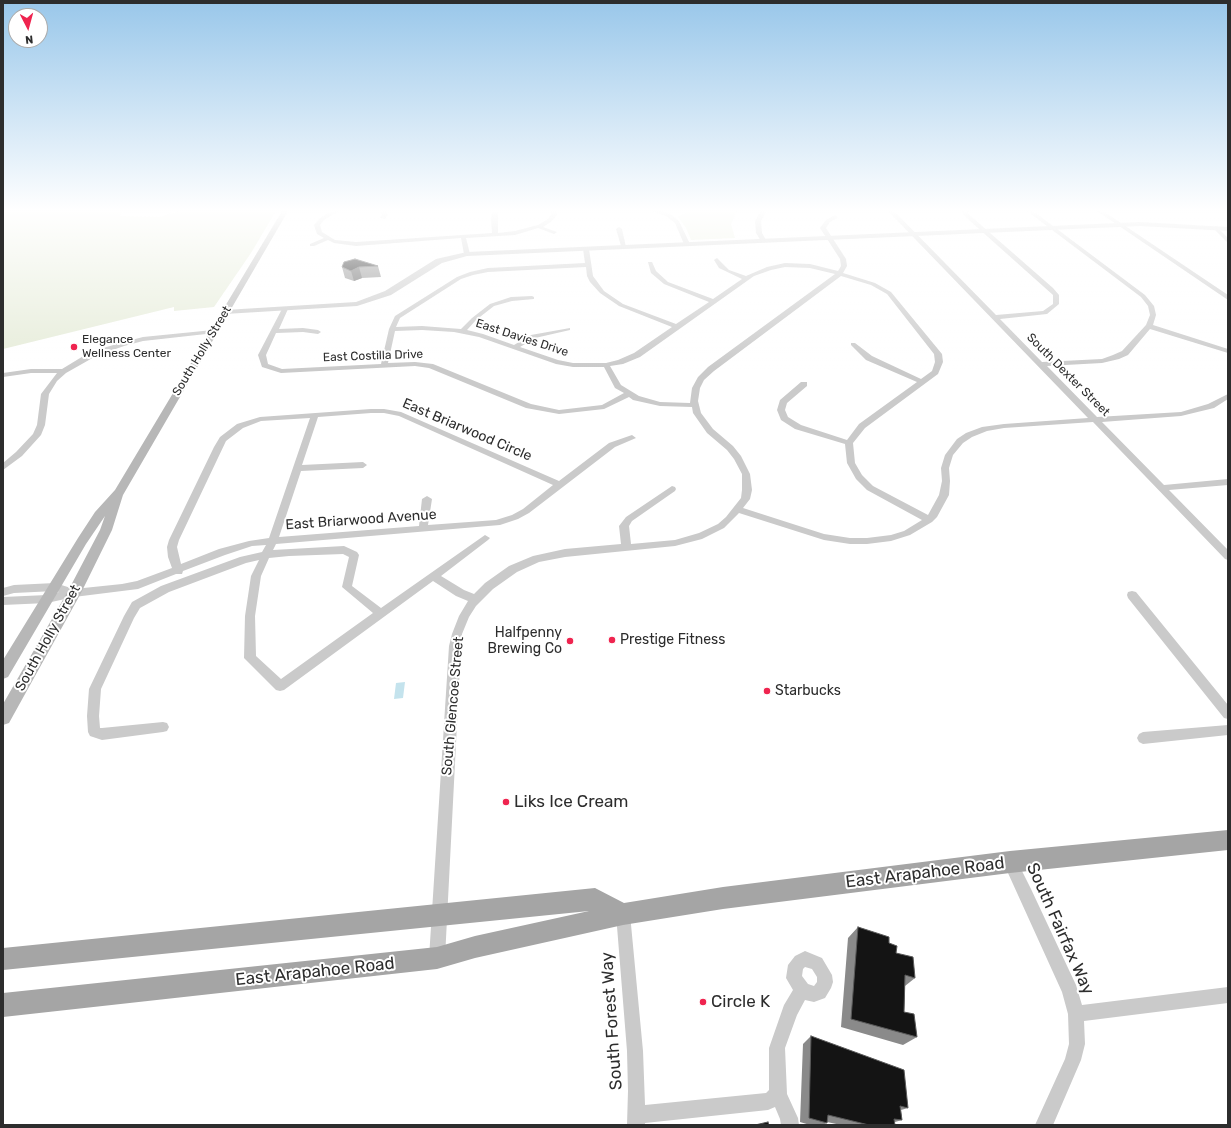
<!DOCTYPE html>
<html>
<head>
<meta charset="utf-8">
<style>
  body { margin:0 }
  #map { position:relative; width:1231px; height:1128px; overflow:hidden; background:#fff; font-family:Rubik,sans-serif }
  canvas { display:block }
  .frame { position:absolute; inset:0; border:4px solid #2d2d2d; pointer-events:none }
  .north { position:absolute; left:8px; top:8px; width:40px; height:40px; box-sizing:border-box; background:#fff; border:1px solid #ababab; border-radius:50%; rotate:174deg; font-size:11px; font-weight:700; line-height:16px; text-align:center; color:#2d2d2d }
  .north::after { content:''; display:block; margin:auto; width:14px; height:18px; background:#ef244f; clip-path:polygon(50% 0,100% 100%,50% 72%,0 100%) }
</style>
</head>
<body>
<div id="map">
<canvas width="1231" height="1128"></canvas>
<div class="frame"></div>
<div class="north">N</div>
</div>
<script>
const ctx = document.querySelector('canvas').getContext('2d');
ctx.lineJoin = 'round';
function fillPath(path, color) { ctx.fillStyle = color; ctx.fill(path, 'evenodd'); }
const toPath = rows => new Path2D(rows.map(r => 'M' + r).join(''));
function trace(path, color, width, dash) { ctx.strokeStyle = color; ctx.lineWidth = width; ctx.lineCap = dash ? 'butt' : 'round'; ctx.setLineDash(dash || []); ctx.stroke(path); }
function label(font, color, halo, rows, align = 'center') {
  ctx.font = font + ' Rubik,sans-serif'; ctx.lineWidth = 4; ctx.setLineDash([]); ctx.textBaseline = 'middle'; ctx.strokeStyle = halo; ctx.fillStyle = color; for (const [text, x, y, turn = 0] of rows) {
    ctx.save(); ctx.translate(x, y); ctx.rotate((+turn || 0) * Math.PI / 180); ctx.textAlign = isNaN(turn) ? turn : align; if (halo) ctx.strokeText(text, 0, 0); ctx.fillText(text, 0, 0); ctx.restore();
  }
}
fillPath(toPath([
  [3,211,123,211,120,216,160,217,178,211,276,211,251,253,214,307,174,311,174,307,3,349],
  [688,211,737,211,731,224,735,238,691,240,686,228,678,217]
]), '#e6ecd9');
fillPath(toPath([
  [405,682,403,698,394,699,396,683]
]), '#c4e3ed');
fillPath(toPath([
  [332,211,339,211,324,220,320,225,322,232,335,240,356,242,492,233,491,220,492,213,495,211,498,213,498,233,515,231,538,225,548,219,551,215,551,211,557,211,557,215,552,221,543,227,557,232,554,234,538,228,515,235,466,238,470,254,467,256,464,254,461,238,356,246,334,243,328,240,314,246,310,246,310,244,324,238,317,234,314,225,320,218,332,211],
  [380,211,386,211,388,214,385,219,380,218,382,214,380,211],
  [651,211,660,211,670,214,679,221,690,244,689,245,684,244,675,223,666,216,651,211],
  [761,211,767,211,761,221,762,233,766,240,763,242,761,241,756,233,755,221,761,211],
  [888,211,894,211,996,315,1043,311,1053,304,1053,295,969,220,962,213,963,211,969,211,968,213,973,218,1053,288,1059,295,1059,304,1047,314,1000,319,1042,362,1102,359,1113,355,1122,351,1146,325,1150,315,1148,306,1141,297,1027,211,1033,211,1145,295,1154,306,1156,315,1153,325,1228,349,1228,353,1150,329,1128,355,1119,359,1102,363,1047,366,1097,417,1181,412,1208,404,1228,394,1228,399,1214,408,1181,416,1102,422,1164,485,1228,479,1228,485,1169,490,1228,550,1228,560,1225,559,1093,422,1004,428,987,431,972,437,963,443,953,455,949,468,950,481,949,495,937,517,932,522,910,535,891,541,867,544,850,544,824,540,739,513,724,528,702,539,675,546,565,557,539,562,517,572,493,589,476,606,469,617,462,634,461,646,445,958,442,963,437,966,432,963,429,958,449,646,452,634,459,616,468,601,456,596,433,581,284,690,280,691,276,690,244,658,245,616,251,576,259,560,246,563,169,592,140,608,134,618,101,689,99,716,100,728,102,728,163,722,167,723,169,727,167,731,163,732,102,740,90,736,88,732,87,716,89,689,124,616,132,602,161,586,240,557,262,552,266,545,252,546,225,555,183,571,182,574,176,574,138,589,74,597,47,603,3,605,3,597,47,595,59,592,55,591,14,593,3,596,3,588,14,585,55,583,74,589,122,584,137,581,172,568,168,557,167,547,169,540,214,447,220,437,237,424,260,417,371,409,384,409,401,412,559,481,609,443,632,435,636,438,615,447,529,513,518,519,500,525,276,544,273,550,344,546,357,552,359,555,352,586,381,608,485,535,490,538,488,540,441,576,464,590,474,594,485,583,509,566,533,556,565,549,621,544,619,526,626,517,672,486,675,487,676,489,675,491,632,521,629,526,631,544,675,540,699,533,718,524,726,517,741,498,742,490,742,474,734,459,727,450,707,433,693,413,692,407,660,406,633,400,629,397,604,409,559,414,526,408,429,368,415,366,281,373,262,367,258,355,282,309,285,307,288,309,279,329,303,328,318,330,321,332,318,334,303,332,276,333,266,355,268,364,282,369,381,364,389,329,395,316,457,277,470,272,488,268,585,263,583,249,586,247,589,249,593,276,604,291,623,304,676,324,709,302,664,284,651,273,648,262,652,262,656,271,668,282,713,299,742,279,719,268,714,260,717,258,729,270,746,276,767,267,785,263,810,264,838,271,841,266,840,259,820,228,826,220,835,215,838,217,837,218,830,222,826,228,846,259,847,266,843,273,875,283,891,292,942,354,943,362,938,374,865,428,853,443,855,463,862,475,873,486,928,515,939,495,942,481,941,468,945,455,957,439,966,433,982,427,1004,424,1088,418,888,211],
  [586,267,587,276,590,282,600,293,619,306,672,327,634,353,618,360,606,363,573,363,558,360,520,347,535,338,570,330,570,328,531,335,514,345,483,334,467,330,476,320,494,306,512,301,534,299,534,297,532,296,511,297,490,304,472,318,461,329,422,326,396,327,400,318,461,279,473,275,488,272,586,267],
  [785,267,810,268,835,274,708,367,698,377,692,388,690,403,660,402,639,396,621,385,610,366,623,364,640,357,754,276,771,270,785,267],
  [841,276,871,285,887,294,934,354,935,362,932,371,921,379,872,356,855,343,851,343,851,345,866,360,917,382,859,424,847,440,801,425,788,417,785,410,787,403,807,386,807,382,801,382,780,400,777,410,781,420,795,429,845,444,847,463,856,479,867,490,922,520,904,531,891,535,867,538,850,538,824,534,743,508,750,499,752,490,750,474,741,456,733,446,713,429,701,413,698,401,700,388,704,380,714,371,841,276],
  [422,330,454,332,479,337,556,364,573,367,604,367,615,388,624,393,602,405,559,410,531,404,433,364,415,362,388,363,395,331,422,330],
  [371,413,384,413,399,416,553,485,523,509,512,515,496,520,428,525,432,499,427,496,422,499,419,526,279,537,301,471,363,468,367,465,363,462,302,465,318,417,371,413],
  [310,418,269,538,249,541,219,549,181,564,177,547,179,540,226,441,243,428,261,421,310,418],
  [343,554,349,557,342,587,373,613,281,679,256,656,255,616,261,576,269,558,289,556,343,554],
  [1097,211,1103,211,1228,295,1228,300,1097,211],
  [1216,226,1228,238,1228,243,1213,228,1216,226],
  [619,227,622,229,626,247,621,246,616,229,619,227],
  [213,330,215,331,215,333,143,341,124,346,96,356,66,373,57,381,49,394,45,425,41,435,22,456,3,470,3,463,16,452,33,434,37,425,41,394,57,373,31,373,3,377,3,373,31,369,62,369,90,352,120,343,143,337,213,330],
  [1132,591,1136,592,1228,705,1228,719,1224,718,1128,598,1127,595,1128,592,1132,591],
  [1228,725,1228,735,1143,744,1139,742,1137,738,1139,734,1143,732,1228,725],
  [1010,855,1015,857,1031,889,1076,985,1082,1005,1228,987,1228,1003,1084,1021,1085,1044,1081,1060,1053,1125,1035,1125,1065,1059,1069,1044,1068,1014,1062,992,1003,862,1005,857,1010,855],
  [623,907,628,909,630,914,643,1051,645,1105,766,1093,769,1090,769,1048,784,1005,793,990,786,978,788,965,795,956,805,951,822,958,832,975,833,982,831,988,825,998,814,1002,805,1000,797,1015,785,1048,787,1094,798,1118,799,1125,781,1125,780,1119,775,1107,768,1110,645,1123,645,1125,627,1125,628,1091,627,1051,616,914,618,909,623,907],
  [805,967,812,969,817,977,817,982,814,986,808,984,802,976,803,969,805,967]
]), '#cacaca');
fillPath(toPath([
  [1140,222,1228,227,1228,231,1140,226,467,256,442,263,391,295,357,306,225,314,221,312,225,310,356,302,385,291,436,259,467,252,1140,222]
]), '#cacaca');
fillPath(toPath([
  [282,211,288,211,123,495,112,530,81,593,9,723,3,725,3,704,68,591,100,530,105,516,86,544,8,677,3,679,3,660,78,538,95,512,115,490,282,211]
]), '#b7b7b7');
fillPath(toPath([
  [1228,830,1228,850,1010,873,723,909,623,925,475,958,437,969,3,1017,3,993,437,947,475,936,589,911,3,970,3,948,595,888,624,903,723,887,1010,851,1228,830]
]), '#a5a5a5');
fillPath(toPath([
  [378,266,381,277,362,278,354,281,345,278,342,267],
  [858,927,889,943,915,978,905,986,904,1012,917,1037,903,1045,841,1027,848,938],
  [811,1036,908,1108,901,1110,902,1120,895,1122,895,1125,841,1125,827,1122,827,1123,823,1125,810,1125,800,1122,803,1044]
]), '#8a8a8a');
fillPath(toPath([
  [359,267,362,278,354,281,351,271]
]), '#5a5a5a');
const building = toPath([
  [355,259,378,266,359,267,351,271,342,267,344,262,355,259],
  [858,927,889,937,889,943,897,946,896,953,913,957,915,978,905,975,904,1012,914,1014,917,1037,851,1019,858,927],
  [811,1036,904,1070,908,1108,900,1106,902,1120,894,1119,895,1125,869,1125,828,1115,827,1123,809,1118,811,1036],
  [768,1122,769,1125,755,1125,768,1122]
]);
fillPath(building, '#141414');
trace(building, '#5a5a5a', 1);
const sky = ctx.createLinearGradient(0, 0, 0, 369);
sky.addColorStop(0, '#99c7ea');
sky.addColorStop(0.57, '#fff');
sky.addColorStop(1, '#ffffff00');
ctx.fillStyle = sky;
ctx.fillRect(0, 0, 1231, 369);
for (const [x, y, r, color] of [
  [74,347,4,"#ef244f"],
  [612,640,4,"#ef244f"],
  [570,641,4,"#ef244f"],
  [767,691,4,"#ef244f"],
  [506,802,4,"#ef244f"],
  [703,1002,4,"#ef244f"]
]) { const dot = new Path2D(); dot.arc(x, y, r, 0, 2 * Math.PI); ctx.fillStyle = color; ctx.fill(dot); trace(dot, '#fff', 1.5); }
label('12px', '#2d2d2d', '#fff', [
  ["East Davies Drive",522,338,18],
  ["South Holly Street",202,351,-59],
  ["East Costilla Drive",373,356,-2],
  ["South Dexter Street",1068,375,45]
]);
label('12px', '#2d2d2d', '#fff', [
  ["Elegance",82,340],
  ["Wellness Center",82,354]
], 'left');
label('14px', '#2d2d2d', '#fff', [
  ["East Briarwood Circle",467,430,23],
  ["East Briarwood Avenue",361,520,-4],
  ["South Holly Street",48,638,-61],
  ["South Glencoe Street",453,706,-85]
]);
label('14px', '#2d2d2d', '#fff', [
  ["Halfpenny",562,633,"right"],
  ["Brewing Co",562,649,"right"],
  ["Prestige Fitness",620,640],
  ["Starbucks",775,691]
], 'left');
label('17px', '#2d2d2d', '#fff', [
  ["Liks Ice Cream",514,802],
  ["Circle K",711,1002]
], 'left');
label('17px', '#2d2d2d', '#fff', [
  ["East Arapahoe Road",925,873,-7],
  ["South Fairfax Way",1060,929,66],
  ["East Arapahoe Road",315,972,-6],
  ["South Forest Way",612,1021,-94]
]);
</script>
</body>
</html>
